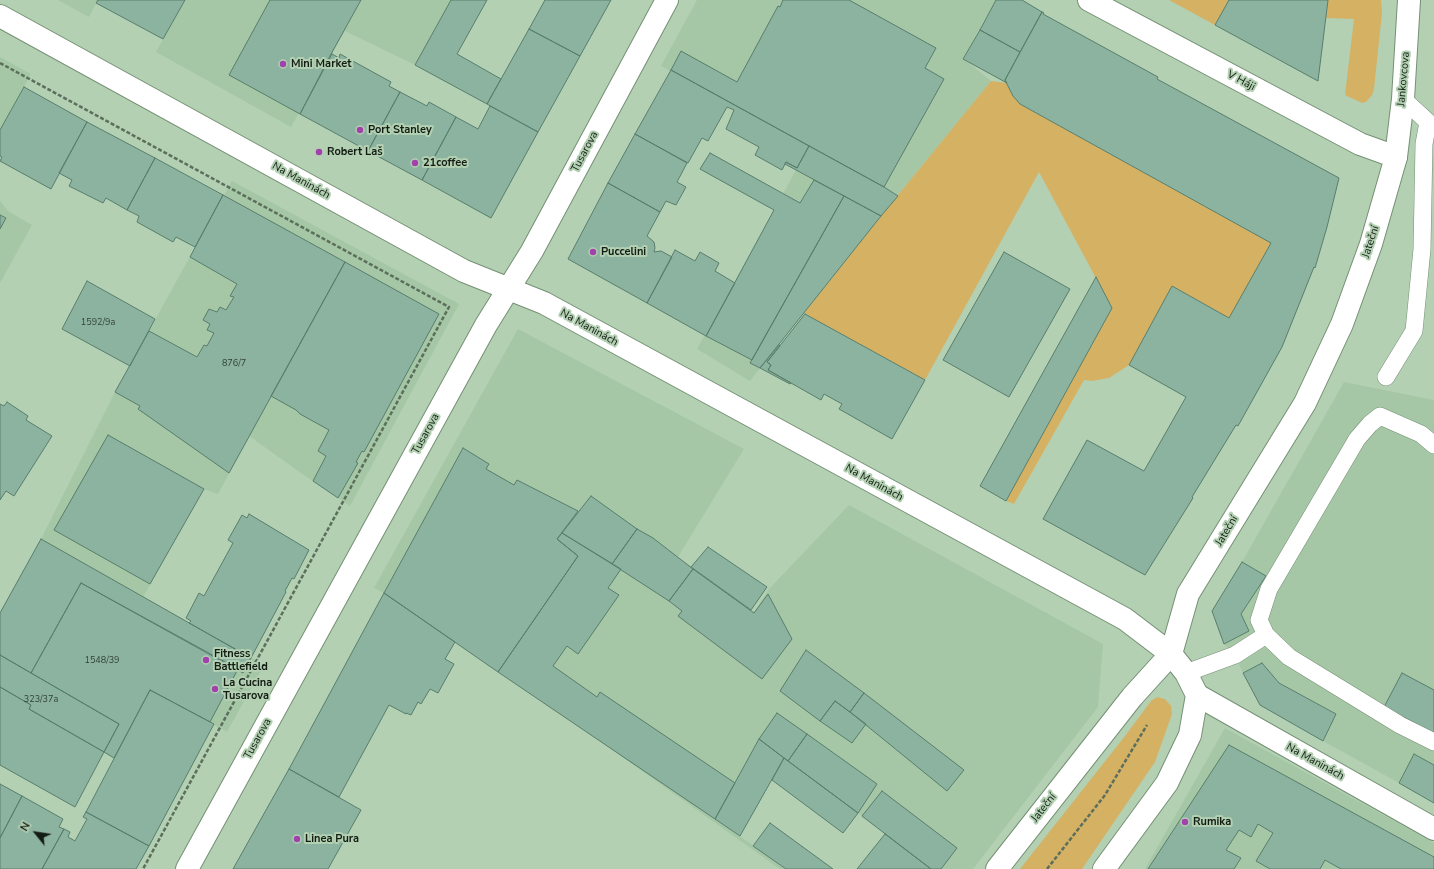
<!DOCTYPE html>
<html>
<head>
<meta charset="utf-8">
<style>
  body { margin:0 }
  #map { position:relative; width:1434px; height:869px; overflow:hidden; background:#b3d0b3; font-family:"Nunito Sans",sans-serif }
  canvas { display:block }
  .north { position:absolute; left:16px; top:813px; width:40px; height:40px; -webkit-text-stroke:3px #b3d0b3; paint-order:stroke; rotate:300deg; font-size:11px; font-weight:700; line-height:16px; text-align:center; color:#131d13 }
  .north::after { content:''; display:block; margin:auto; width:14px; height:18px; background:#131d13; clip-path:polygon(50% 0,100% 100%,50% 72%,0 100%) }
</style>
</head>
<body>
<div id="map">
<canvas width="1434" height="869"></canvas>
<div class="north">N</div>
</div>
<script>
const ctx = document.querySelector('canvas').getContext('2d');
ctx.lineJoin = 'round';
function fillPath(path, color) { ctx.fillStyle = color; ctx.fill(path, 'evenodd'); }
const toPath = rows => new Path2D(rows.map(r => 'M' + r).join(''));
function trace(path, color, width, dash) { ctx.strokeStyle = color; ctx.lineWidth = width; ctx.lineCap = dash ? 'butt' : 'round'; ctx.setLineDash(dash || []); ctx.stroke(path); }
function label(font, color, halo, rows, align = 'center') {
  ctx.font = font + ' "Nunito Sans",sans-serif'; ctx.lineWidth = 4; ctx.setLineDash([]); ctx.textBaseline = 'middle'; ctx.strokeStyle = halo; ctx.fillStyle = color; for (const [text, x, y, turn = 0] of rows) {
    ctx.save(); ctx.translate(x, y); ctx.rotate((+turn || 0) * Math.PI / 180); ctx.textAlign = isNaN(turn) ? turn : align; if (halo) ctx.strokeText(text, 0, 0); ctx.fillText(text, 0, 0); ctx.restore();
  }
}
fillPath(toPath([
  [58,0,98,0,89,17],
  [185,0,451,0,415,65,345,31,291,127,156,52],
  [697,0,996,0,963,58,991,81,881,216,750,381,697,349,774,210,700,169,710,153,783,194,809,146,661,66],
  [0,57,31,74,0,130],
  [232,181,459,304,350,506,298,471,249,436,218,494,204,489,143,597,264,665,227,732,150,690,114,758,104,752,119,724,0,655,0,613,41,539,115,392],
  [0,201,8,211,32,225,0,283],
  [518,329,744,449,678,557,754,612,769,589,849,505,1103,644,1098,707,973,869,931,869,862,816,759,739,716,819,786,869,780,869,556,710,384,593,374,588],
  [1344,382,1434,400,1434,765,1414,754,1399,783,1323,741,1336,714,1279,683,1262,663,1243,673,1235,655,1224,644,1249,631,1241,614,1265,576,1242,562],
  [1225,728,1434,843,1434,869,1145,869]
]), '#a5c7a5');
fillPath(toPath([
  [1169,0,1229,0,1215,25],
  [1328,0,1381,0,1382,13,1374,89,1372,95,1366,102,1362,103,1345,95,1354,19,1326,18],
  [991,81,1007,83,1013,96,1020,104,1271,243,1229,318,1172,286,1129,365,1109,378,1092,381,1084,380,1014,504,1006,501,1112,308,1039,172,925,380,805,314,805,312,881,216],
  [1157,697,1165,699,1171,706,1172,714,1155,762,1082,869,1020,869,1125,736,1151,701]
]), '#d5b164');
const building = toPath([
  [98,0,185,0,163,39,96,3,98,0],
  [270,0,361,0,331,54,300,114,229,75,270,0],
  [451,0,487,0,457,54,501,79,487,104,415,65,451,0],
  [545,0,611,0,580,56,529,29,545,0],
  [783,0,849,0,936,48,925,68,944,79,884,187,671,70,681,51,737,82,778,6,780,7,783,0],
  [996,0,1022,0,1042,12,1020,52,980,30,996,0],
  [1229,0,1328,0,1318,81,1215,25,1229,0],
  [1042,12,1044,13,1043,14,1158,77,1157,79,1339,178,1327,227,1315,268,1314,267,1282,347,1238,426,1236,425,1192,497,1193,498,1145,575,1043,519,1087,440,1144,471,1186,397,1129,365,1172,286,1229,318,1271,243,1020,104,1013,96,1005,80,1042,12],
  [529,29,580,56,538,132,487,104,529,29],
  [980,30,1020,52,1005,80,1007,83,963,59,980,30],
  [332,54,339,58,340,54,391,82,389,86,400,92,368,151,300,114,332,54],
  [671,70,809,146,797,168,786,162,782,170,755,155,759,147,726,129,734,110,727,107,708,141,702,138,688,163,635,134,671,70],
  [24,87,87,122,51,189,0,161,2,157,0,156,0,130,24,87],
  [400,92,427,106,429,102,456,117,422,180,368,151,400,92],
  [490,106,538,132,491,218,422,180,456,117,478,129,490,106],
  [87,122,155,158,127,210,106,198,103,203,69,186,72,180,59,173,87,122],
  [635,134,687,163,677,182,686,187,676,205,666,201,660,212,608,183,635,134],
  [809,146,884,187,898,196,881,216,785,164,786,162,797,168,809,146],
  [710,153,800,203,814,180,844,196,752,360,706,336,774,210,700,169,710,153],
  [155,158,223,195,195,247,176,237,173,242,137,222,139,216,127,210,155,158],
  [608,183,660,212,647,236,654,242,655,248,654,252,661,251,672,257,647,303,568,259,608,183],
  [223,195,345,262,229,473,138,409,140,406,115,392,149,331,197,357,204,345,207,346,214,333,207,330,210,324,203,320,209,309,217,312,220,307,226,310,234,297,230,296,237,284,190,257,223,195],
  [844,196,881,216,760,368,750,363,844,196],
  [0,215,6,218,0,229,0,215],
  [675,250,695,261,700,252,719,263,715,271,735,283,706,336,647,303,675,250],
  [1004,252,1070,289,1009,397,943,360,1004,252],
  [345,262,439,314,364,452,362,451,356,462,358,463,338,498,313,481,326,456,318,451,329,430,300,414,296,410,271,396,345,262],
  [1096,277,1112,308,1006,501,980,486,1096,277],
  [87,281,155,319,130,366,62,329,87,281],
  [805,314,925,380,892,439,839,409,842,404,824,394,821,400,768,370,771,365,767,362,805,314],
  [779,345,780,346,767,362,771,365,768,370,791,383,790,384,760,368,779,345],
  [7,402,28,416,26,420,52,436,14,496,6,491,0,500,0,404,4,406,7,402],
  [108,435,204,489,150,584,54,530,108,435],
  [463,448,489,464,486,469,514,485,517,480,578,511,557,539,578,556,498,672,384,593,463,448],
  [591,496,637,529,612,564,562,533,591,496],
  [249,514,309,550,294,579,292,578,285,591,286,592,251,658,189,623,191,621,186,618,199,593,204,596,233,543,228,540,242,515,247,518,249,514],
  [637,529,653,538,693,569,669,601,612,564,637,529],
  [562,533,621,569,608,588,619,595,578,654,567,646,553,666,597,697,600,692,735,783,715,819,498,672,578,556,557,539,562,533],
  [41,539,251,658,243,673,81,583,31,673,0,655,0,613,41,539],
  [708,547,767,587,751,610,691,567,708,547],
  [1242,562,1266,576,1241,614,1249,631,1224,644,1212,611,1242,562],
  [693,569,754,613,768,594,792,639,762,679,678,616,682,611,669,601,693,569],
  [81,583,238,669,210,722,150,690,114,758,104,752,119,724,31,673,81,583],
  [384,593,455,642,445,659,454,664,438,693,430,689,421,704,418,702,411,715,406,713,406,714,389,705,339,797,289,769,384,593],
  [806,650,864,693,850,712,835,701,820,721,780,691,806,650],
  [0,655,119,724,104,752,29,709,31,705,0,687,0,655],
  [1262,663,1279,683,1336,714,1323,741,1260,705,1243,673,1262,663],
  [1402,673,1434,690,1434,733,1384,707,1402,673],
  [0,687,31,705,29,709,104,752,75,807,0,765,0,687],
  [150,690,214,724,149,846,86,812,150,690],
  [864,693,964,770,947,791,850,712,864,693],
  [835,701,866,724,852,743,820,721,835,701],
  [777,713,807,734,788,761,759,739,777,713],
  [807,734,877,784,858,813,788,761,807,734],
  [759,739,784,758,740,836,715,819,759,739],
  [1229,745,1434,857,1434,869,1341,869,1325,860,1320,869,1270,869,1256,861,1273,833,1258,824,1251,837,1239,830,1226,850,1241,858,1234,869,1148,869,1229,745],
  [1414,754,1434,765,1434,803,1399,783,1414,754],
  [784,758,858,813,843,833,772,780,784,758],
  [289,769,361,810,328,869,233,869,289,769],
  [0,784,22,796,0,838,0,784],
  [882,791,957,848,941,869,931,869,862,816,882,791],
  [22,796,63,819,59,827,64,829,42,869,0,869,0,838,22,796],
  [86,812,149,846,136,869,42,869,64,829,70,832,68,837,75,841,87,819,83,817,86,812],
  [770,823,833,869,786,869,753,846,770,823],
  [885,834,931,869,857,869,885,834]
]);
fillPath(building, '#8cb3a0');
trace(building, '#587e6c', 1);
const service = toPath([
  [1386,377,1414,331,1422,249,1424,144,1428,122,1403,99],
  [1266,635,1289,657,1400,725,1434,742],
  [1186,673,1235,655,1266,635,1259,620,1269,589,1357,439,1370,424,1380,416,1421,434,1434,445]
]);
const minor = toPath([
  [1089,0,1360,144,1396,157],
  [0,16,464,271,544,303,1125,619,1171,654],
  [1197,695,1434,829],
  [187,869,486,325,532,251,667,0]
]);
const tertiary = toPath([
  [997,869,1132,697,1171,654,1188,594,1305,403,1342,324,1371,244,1396,157,1403,99,1409,0],
  [1104,869,1167,783,1190,735,1197,695,1186,673,1171,654]
]);
trace(service, '#759074', 18);
trace(minor, '#759074', 24);
trace(tertiary, '#759074', 24);
trace(toPath([
  [0,63,449,307,143,869],
  [1047,869,1105,795,1147,725]
]), '#5c6f5c', 2.5, [4, 2]);
trace(service, '#fff', 17);
trace(minor, '#fff', 22);
trace(tertiary, '#fff', 22);
for (const [x, y, r, color] of [
  [283,64,4,"#a142aa"],
  [360,130,4,"#a142aa"],
  [319,152,4,"#a142aa"],
  [415,163,4,"#a142aa"],
  [593,252,4,"#a142aa"],
  [206,660,4,"#a142aa"],
  [215,689,4,"#a142aa"],
  [1185,822,4,"#a142aa"],
  [297,839,4,"#a142aa"]
]) { const dot = new Path2D(); dot.arc(x, y, r, 0, 2 * Math.PI); ctx.fillStyle = color; ctx.fill(dot); trace(dot, '#b3d0b3', 1.5); }
label('9px', '#314236', null, [
  ["1592/9a",98,323],
  ["876/7",234,364],
  ["1548/39",102,661],
  ["323/37a",41,700]
]);
label('bold 11px', '#131d13', '#b3d0b3', [
  ["Mini Market",291,64],
  ["Port Stanley",368,130],
  ["Robert Laš",327,152],
  ["21coffee",423,163],
  ["Puccelini",601,252],
  ["Fitness",214,654],
  ["Battlefield",214,667],
  ["La Cucina",223,683],
  ["Tusarova",223,696],
  ["Rumika",1193,822],
  ["Linea Pura",305,839]
], 'left');
label('11px', '#131d13', '#b3d0b3', [
  ["Jankovcova",1404,79,-85],
  ["V Háji",1241,81,28],
  ["Tusarova",585,152,-62],
  ["Na Maninách",301,181,29],
  ["Jateční",1371,242,-72],
  ["Na Maninách",589,328,29],
  ["Tusarova",426,434,-61],
  ["Na Maninách",874,483,29],
  ["Jateční",1227,531,-59],
  ["Tusarova",258,739,-61],
  ["Na Maninách",1315,762,29],
  ["Jateční",1044,808,-52]
]);
</script>
</body>
</html>
